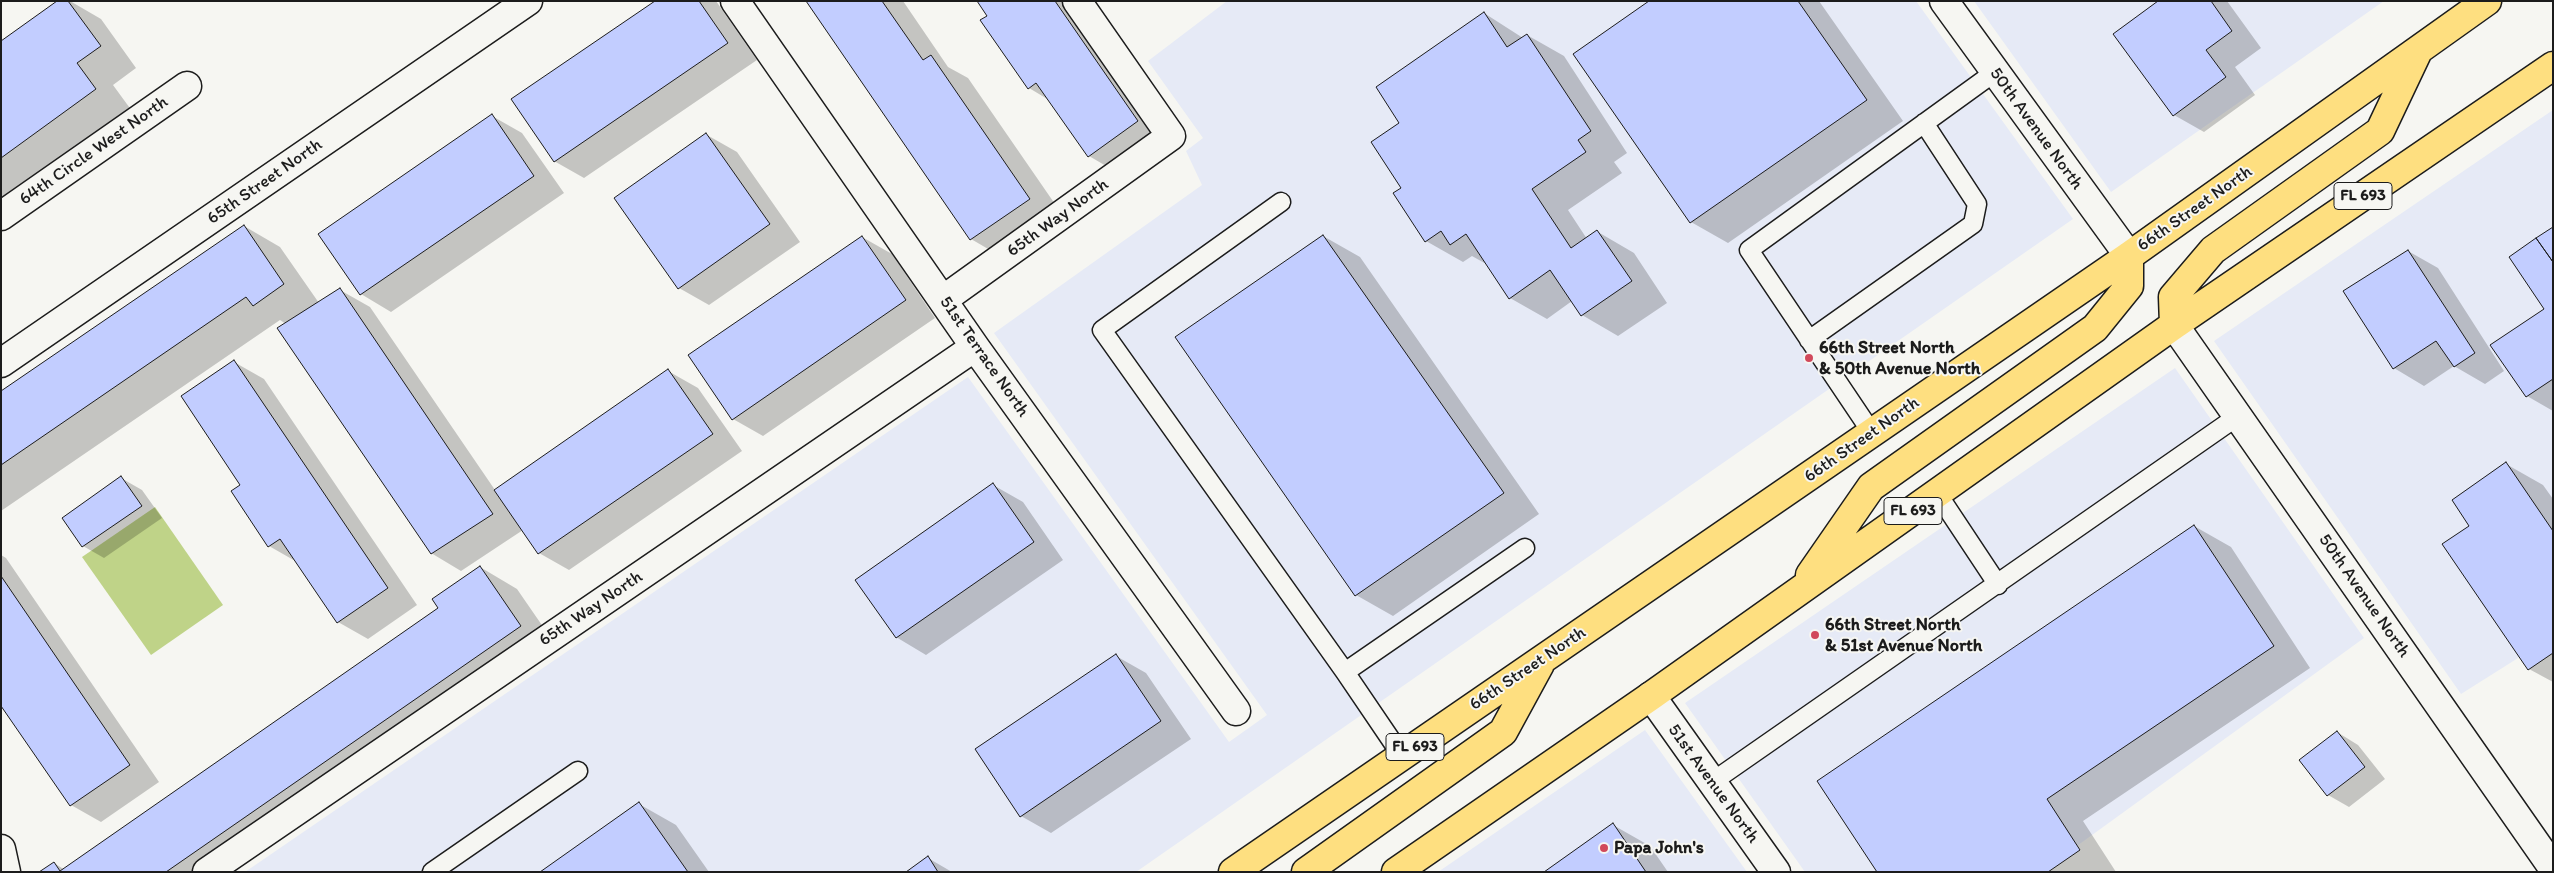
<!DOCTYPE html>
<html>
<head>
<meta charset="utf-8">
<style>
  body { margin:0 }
  #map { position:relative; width:2554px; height:873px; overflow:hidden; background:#f6f6f2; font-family:Itim,sans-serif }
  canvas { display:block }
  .frame { position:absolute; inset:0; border:2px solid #1c1c1c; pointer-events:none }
</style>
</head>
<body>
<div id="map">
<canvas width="2554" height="873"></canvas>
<div class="frame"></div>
</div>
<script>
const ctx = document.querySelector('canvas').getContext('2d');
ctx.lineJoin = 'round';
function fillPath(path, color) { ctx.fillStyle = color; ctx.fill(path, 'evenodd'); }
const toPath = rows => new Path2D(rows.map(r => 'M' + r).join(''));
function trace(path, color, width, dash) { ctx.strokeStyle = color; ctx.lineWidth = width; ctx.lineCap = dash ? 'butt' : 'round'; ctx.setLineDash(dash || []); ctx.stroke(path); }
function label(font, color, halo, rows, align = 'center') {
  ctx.font = font + ' Itim,sans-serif'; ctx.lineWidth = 4; ctx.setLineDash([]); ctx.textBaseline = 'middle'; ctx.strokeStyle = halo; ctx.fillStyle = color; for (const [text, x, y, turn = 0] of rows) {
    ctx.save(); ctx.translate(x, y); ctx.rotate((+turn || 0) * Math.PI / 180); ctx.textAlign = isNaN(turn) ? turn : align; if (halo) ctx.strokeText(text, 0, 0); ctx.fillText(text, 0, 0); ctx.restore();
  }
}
fillPath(toPath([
  [1227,1,1916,1,2073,219,1136,872,245,872,968,377,1229,742,1267,715,994,333,1202,185,1186,151,1203,138,1148,61],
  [1974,1,2384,1,2111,192],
  [2553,110,2553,636,2461,694,2214,341],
  [2175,368,2364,638,2041,872,1805,872,1685,703],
  [1645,730,1747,872,1438,872]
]), '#e6eaf6');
fillPath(toPath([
  [155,507,223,605,151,655,82,557]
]), '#bfd388');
fillPath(toPath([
  [59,1,70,1,101,19,136,68,113,85,132,111,1,205,1,42],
  [657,1,716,1,757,60,584,178,554,161],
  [808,1,903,1,948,67,968,78,1066,220,1007,260,971,239],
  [978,1,1075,1,1174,143,1125,177,1089,156,1049,100,1029,88],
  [1652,1,1819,1,1903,121,1728,243,1691,222],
  [2159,1,2227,1,2261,48,2235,67,2255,95,2204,132,2174,115],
  [1484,13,1523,38,1527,35,1564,56,1627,153,1614,162,1622,173,1568,210,1587,239,1598,232,1634,253,1667,303,1618,336,1582,315,1572,301,1547,319,1510,298,1488,265,1472,256,1463,262,1426,241,1403,189,1401,123],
  [492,116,522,133,564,193,391,312,361,294,320,234],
  [707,135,737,152,800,242,709,305,679,288],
  [244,226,280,247,319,303,340,290,370,307,495,490,668,371,698,388,742,451,569,570,539,553,523,530,461,571,431,553,286,324,280,320,1,511,1,392],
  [2553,228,2553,411,2527,396,2546,309],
  [1323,236,1360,257,1539,514,1393,616,1356,595],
  [862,237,892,254,935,318,763,436,733,419],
  [2408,251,2438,268,2504,371,2485,384,2454,366,2424,386,2394,368,2344,292],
  [234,362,264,379,417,605,368,639,338,622,297,562,269,546,242,485],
  [2506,464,2543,485,2553,499,2553,682,2529,669,2471,526],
  [121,478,142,490,162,518,104,558,83,546],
  [993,485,1023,502,1063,560,926,655,896,637],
  [2194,526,2231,547,2310,668,2083,821,2116,872,1878,872],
  [1,555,6,558,159,782,101,822,71,805,1,704],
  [480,567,517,589,557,647,233,872,41,872,54,863,65,870,439,608],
  [1116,656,1146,673,1191,739,1051,833,1021,816],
  [2337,732,2358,745,2385,779,2349,807,2328,795],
  [639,804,676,825,709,872,542,872],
  [1613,825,1650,846,1668,872,1546,872],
  [928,858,952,872,908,872]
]), '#0003');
const building = toPath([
  [57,1,68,1,101,46,77,63,96,89,1,158,1,41,57,1],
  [655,1,699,1,728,43,554,162,511,99,655,1],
  [806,1,882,1,923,60,931,55,1030,199,970,240,806,1],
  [977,1,1055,1,1138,121,1088,157,1036,83,1028,89,980,20,987,16,977,1],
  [1649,1,1798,1,1867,100,1690,223,1573,54,1649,1],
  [2158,1,2211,1,2232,31,2206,50,2226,77,2173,116,2113,34,2158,1],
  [1484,12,1507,47,1527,34,1591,131,1578,140,1586,152,1532,189,1571,248,1597,230,1632,281,1581,316,1550,270,1509,299,1466,234,1450,245,1441,231,1425,242,1393,193,1401,188,1371,142,1399,123,1376,87,1484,12],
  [492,114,534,176,360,295,318,234,492,114],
  [706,133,770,224,678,289,614,198,706,133],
  [244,225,284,284,253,306,246,297,1,465,1,391,244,225],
  [2553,227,2553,262,2536,238,2553,227],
  [1323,235,1504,493,1355,596,1175,337,1323,235],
  [862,236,906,300,732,420,688,355,862,236],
  [2536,238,2553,262,2553,379,2526,397,2490,345,2544,309,2509,257,2536,238],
  [2408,250,2475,353,2454,367,2436,341,2393,369,2343,291,2408,250],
  [340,288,493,514,431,554,277,328,340,288],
  [234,360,388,588,337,623,280,539,268,547,231,491,240,485,181,396,234,360],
  [668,369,713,434,538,554,494,490,668,369],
  [2506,462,2553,531,2553,653,2528,670,2442,544,2469,526,2452,500,2506,462],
  [121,476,142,506,82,547,62,518,121,476],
  [993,483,1034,542,896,638,855,580,993,483],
  [2194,525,2274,646,2047,799,2080,850,2048,872,1877,872,1817,781,2194,525],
  [480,566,521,626,166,872,39,872,54,862,60,871,438,608,432,599,480,566],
  [1,576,130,765,70,806,1,706,1,576],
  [1116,654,1161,721,1020,817,975,749,1116,654],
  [2337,731,2365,767,2327,796,2299,760,2337,731],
  [639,802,688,872,540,872,639,802],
  [1613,823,1646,872,1544,872,1613,823],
  [928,856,938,872,906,872,928,856]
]);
fillPath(building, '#c2cdff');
trace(building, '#1c1c1c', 1);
const service = toPath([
  [1281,202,1102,330,1345,672,1402,756],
  [1809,340,1973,224,1977,204,1924,123],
  [1872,433,1749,250,1995,72],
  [1937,493,1998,585],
  [1345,672,1525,548],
  [1712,782,2238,416],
  [432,872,578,771]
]);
const minor = toPath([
  [735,1,975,347,1236,711],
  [1944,1,2129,256],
  [1,216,187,86],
  [944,299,1171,136,1077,1],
  [2174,325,2553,868],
  [1,363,528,1],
  [1651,696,1776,872],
  [1,849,6,872],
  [207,872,975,347]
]);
const primary = toPath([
  [2174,325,2173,297,2213,250,2380,131,2417,53],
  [1810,575,1871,487,2095,328,2129,286,2129,256],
  [1233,872,2129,256,2487,1],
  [1306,872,1503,732,1540,664],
  [1396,872,1651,696,2174,325,2553,66]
]);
trace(service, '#1c1c1c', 21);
trace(minor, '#1c1c1c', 31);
trace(primary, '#1c1c1c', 31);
trace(service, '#f6f6f2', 18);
trace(minor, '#f6f6f2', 28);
trace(primary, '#fedf80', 28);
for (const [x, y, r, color] of [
  [1809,358,5,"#d1495b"],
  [1815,635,5,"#d1495b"],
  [1604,848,5,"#d1495b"]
]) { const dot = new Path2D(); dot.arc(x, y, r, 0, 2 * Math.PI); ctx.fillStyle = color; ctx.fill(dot); trace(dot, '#f6f6f2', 2); }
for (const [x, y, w] of [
  [2363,196,58],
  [1913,511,58],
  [1415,747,58]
]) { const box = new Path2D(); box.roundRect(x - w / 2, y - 13.5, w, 27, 4); ctx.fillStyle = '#f6f6f2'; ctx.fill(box); trace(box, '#1c1c1c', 1); }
label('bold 16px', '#1c1c1c', null, [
  ["FL 693",2363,196],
  ["FL 693",1913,511],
  ["FL 693",1415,747]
]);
label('18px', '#1c1c1c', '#f6f6f2', [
  ["50th Avenue North",2036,129,54],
  ["64th Circle West North",94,151,-35],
  ["65th Street North",265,182,-35],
  ["66th Street North",2195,209,-35],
  ["65th Way North",1058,218,-36],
  ["51st Terrace North",984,357,55],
  ["66th Street North",1862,440,-35],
  ["50th Avenue North",2364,596,55],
  ["65th Way North",591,609,-34],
  ["66th Street North",1528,669,-34],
  ["51st Avenue North",1713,784,54]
]);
label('bold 18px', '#1c1c1c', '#f6f6f2', [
  ["66th Street North",1819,348],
  ["& 50th Avenue North",1819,369],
  ["66th Street North",1825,625],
  ["& 51st Avenue North",1825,646],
  ["Papa John's",1614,848]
], 'left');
</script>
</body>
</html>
